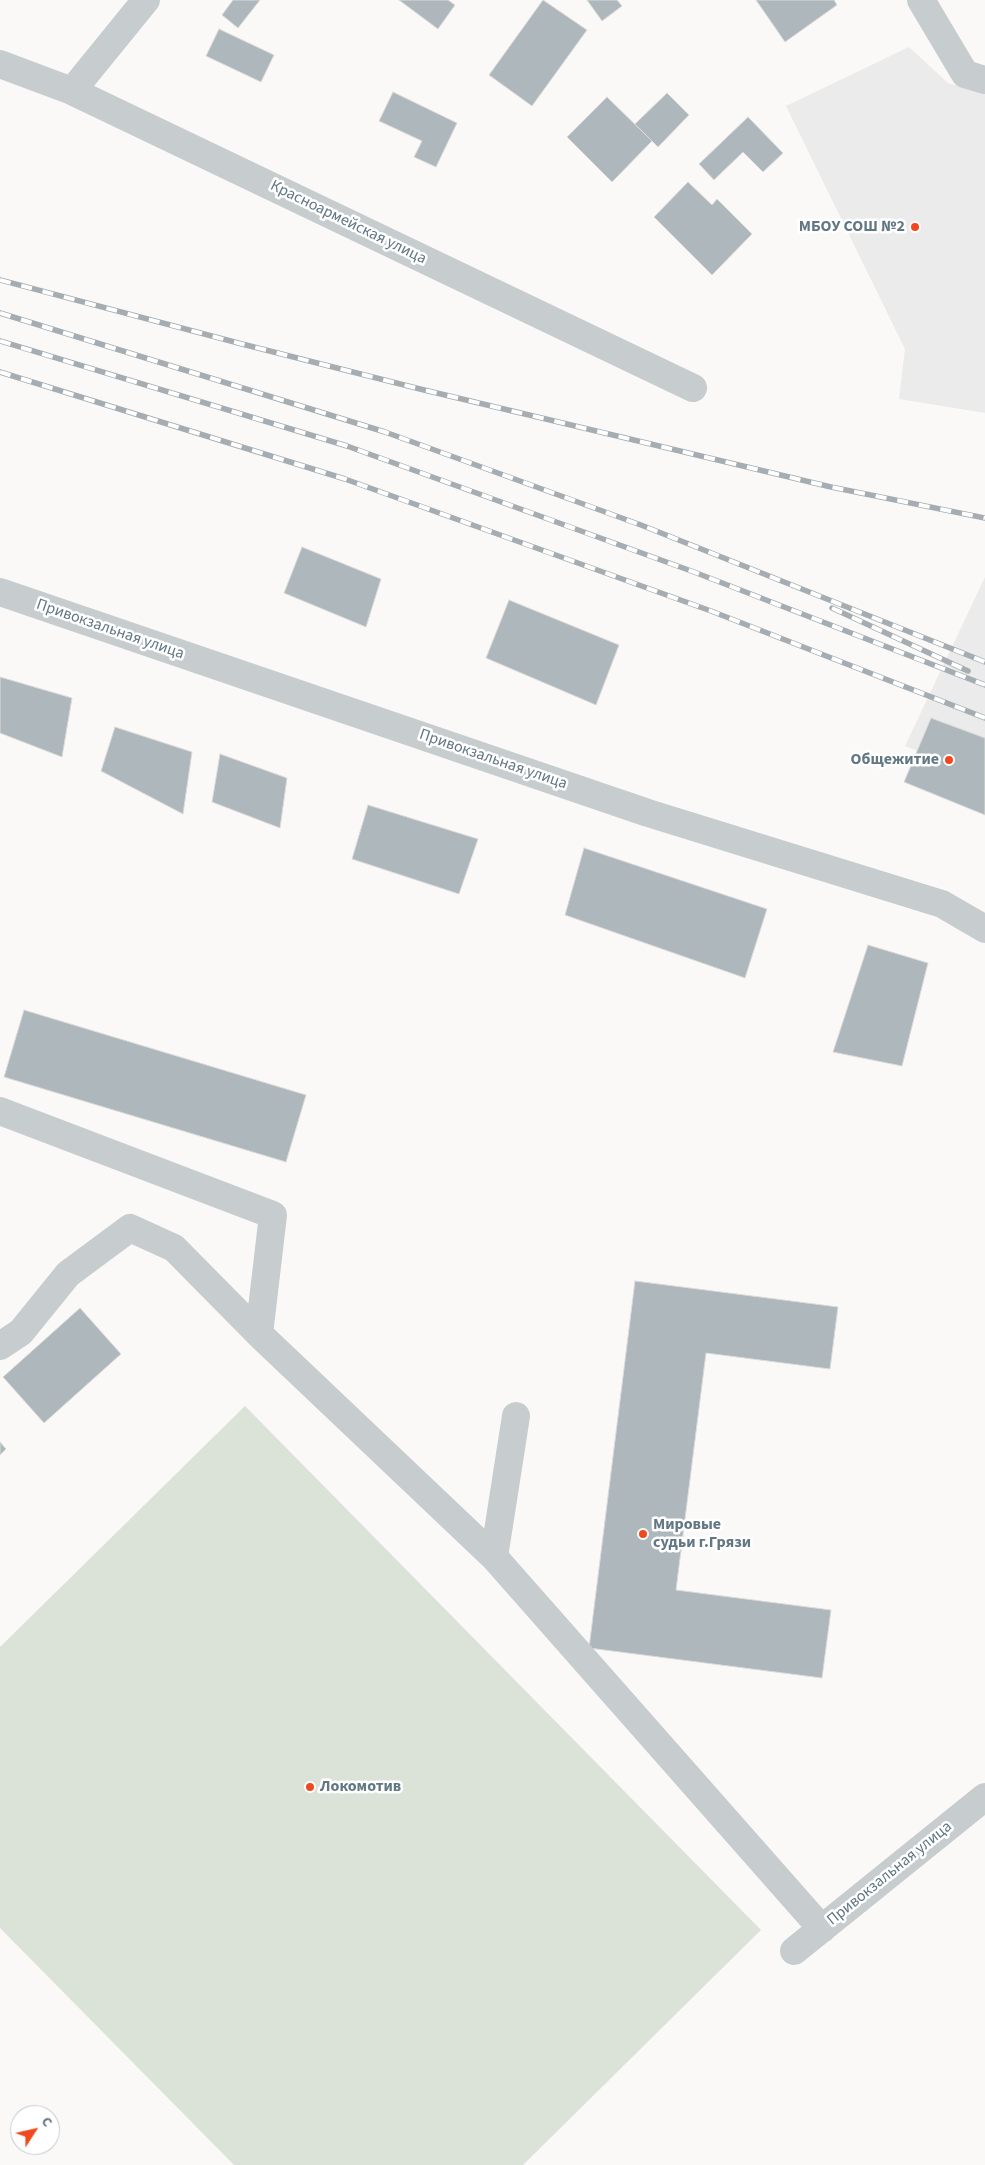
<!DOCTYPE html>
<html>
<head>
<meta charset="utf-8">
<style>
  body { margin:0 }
  #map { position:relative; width:985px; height:2165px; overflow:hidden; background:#faf9f7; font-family:"Source Sans 3",sans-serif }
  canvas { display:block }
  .north { position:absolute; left:10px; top:2105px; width:50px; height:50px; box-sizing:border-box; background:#fff; border:1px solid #c0c9ce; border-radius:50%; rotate:55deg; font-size:14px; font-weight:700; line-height:20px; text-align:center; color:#627784 }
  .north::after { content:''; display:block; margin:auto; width:18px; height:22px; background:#f04920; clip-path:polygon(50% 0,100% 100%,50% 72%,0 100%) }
</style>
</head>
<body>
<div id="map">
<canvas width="985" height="2165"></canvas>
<div class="north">С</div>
</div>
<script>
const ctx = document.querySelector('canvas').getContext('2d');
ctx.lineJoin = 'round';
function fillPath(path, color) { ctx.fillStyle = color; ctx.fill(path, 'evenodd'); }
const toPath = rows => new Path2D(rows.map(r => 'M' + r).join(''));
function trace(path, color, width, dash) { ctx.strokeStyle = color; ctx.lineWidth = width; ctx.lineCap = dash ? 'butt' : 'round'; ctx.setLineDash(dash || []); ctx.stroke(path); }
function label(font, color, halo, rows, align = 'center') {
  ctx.font = font + ' "Source Sans 3",sans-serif'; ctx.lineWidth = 5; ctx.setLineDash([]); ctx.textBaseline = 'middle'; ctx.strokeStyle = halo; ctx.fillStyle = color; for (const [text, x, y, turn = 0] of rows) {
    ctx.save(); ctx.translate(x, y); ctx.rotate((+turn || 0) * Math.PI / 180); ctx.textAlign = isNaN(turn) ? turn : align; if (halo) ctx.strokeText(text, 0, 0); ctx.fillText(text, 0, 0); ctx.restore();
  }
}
fillPath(toPath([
  [909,47,948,83,985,94,985,413,899,399,905,349,786,106],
  [985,577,985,778,905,746]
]), '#eaebea');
fillPath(toPath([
  [245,1406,761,1930,523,2165,234,2165,0,1928,0,1647]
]), '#dbe2d8');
const building = toPath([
  [233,0,260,0,238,28,222,15,233,0],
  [399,0,448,0,455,5,438,29,399,0],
  [543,0,587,30,532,106,489,75,543,0],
  [587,0,617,0,622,6,602,21,587,0],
  [756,0,834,0,837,5,785,42,756,0],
  [219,29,274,55,261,82,206,56,219,29],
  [393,92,457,123,436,167,414,157,422,141,379,121,393,92],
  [667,93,689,115,658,147,635,124,667,93],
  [607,97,652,141,612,182,567,137,607,97],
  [748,117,783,153,763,172,743,152,714,180,699,164,748,117],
  [688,182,712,205,717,199,752,234,712,275,654,217,688,182],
  [302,547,381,579,366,627,284,593,302,547],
  [509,600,619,645,596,705,486,658,509,600],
  [0,677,72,698,62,757,0,733,0,677],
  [931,718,985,738,985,815,904,782,931,718],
  [115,727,192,752,183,814,101,771,115,727],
  [220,754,287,778,280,828,212,802,220,754],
  [368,805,478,839,459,894,352,859,368,805],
  [584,848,767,909,745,978,565,915,584,848],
  [868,945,928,963,902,1066,833,1052,868,945],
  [24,1010,306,1095,286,1162,4,1077,24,1010],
  [635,1281,838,1307,830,1369,706,1353,676,1590,831,1610,822,1678,589,1648,635,1281],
  [80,1308,121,1354,44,1423,3,1377,80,1308],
  [0,1442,6,1449,0,1455,0,1442]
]);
fillPath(building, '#adb7bc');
trace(building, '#dbdbd9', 1);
trace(toPath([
  [921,0,965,74,985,80],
  [0,64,72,91,693,388],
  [72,91,146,0],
  [0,592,648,813,942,904,985,929],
  [0,1111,273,1215,259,1334],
  [0,1346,21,1332,68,1274,130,1228,174,1248,259,1334,494,1557],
  [516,1416,494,1557,822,1929],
  [794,1951,985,1797]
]), '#c7cccf', 28);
const rail = toPath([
  [0,280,242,344,420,389,831,487,985,518],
  [0,313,385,432,641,525,985,662],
  [0,341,347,446,694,572,985,685],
  [0,372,345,479,711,611,985,718],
  [832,608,968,671]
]);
trace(rail, '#a5adb2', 5.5);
trace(rail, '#fff', 4, [11]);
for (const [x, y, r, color] of [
  [915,227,5,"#f04920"],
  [949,760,5,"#f04920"],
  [643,1534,5,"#f04920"],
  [310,1787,5,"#f04920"]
]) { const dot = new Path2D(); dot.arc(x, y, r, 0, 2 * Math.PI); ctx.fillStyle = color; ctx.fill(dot); trace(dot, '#fff', 2); }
label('16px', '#627784', '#fff', [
  ["Красноармейская улица",348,223,26],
  ["Привокзальная улица",110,630,19],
  ["Привокзальная улица",493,760,19],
  ["Привокзальная улица",890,1874,-39]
]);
label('bold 16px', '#627784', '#fff', [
  ["МБОУ СОШ №2",905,227],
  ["Общежитие",939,760],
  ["Мировые",653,1525,"left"],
  ["судьи г.Грязи",653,1543,"left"],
  ["Локомотив",320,1787,"left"]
], 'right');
</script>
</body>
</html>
